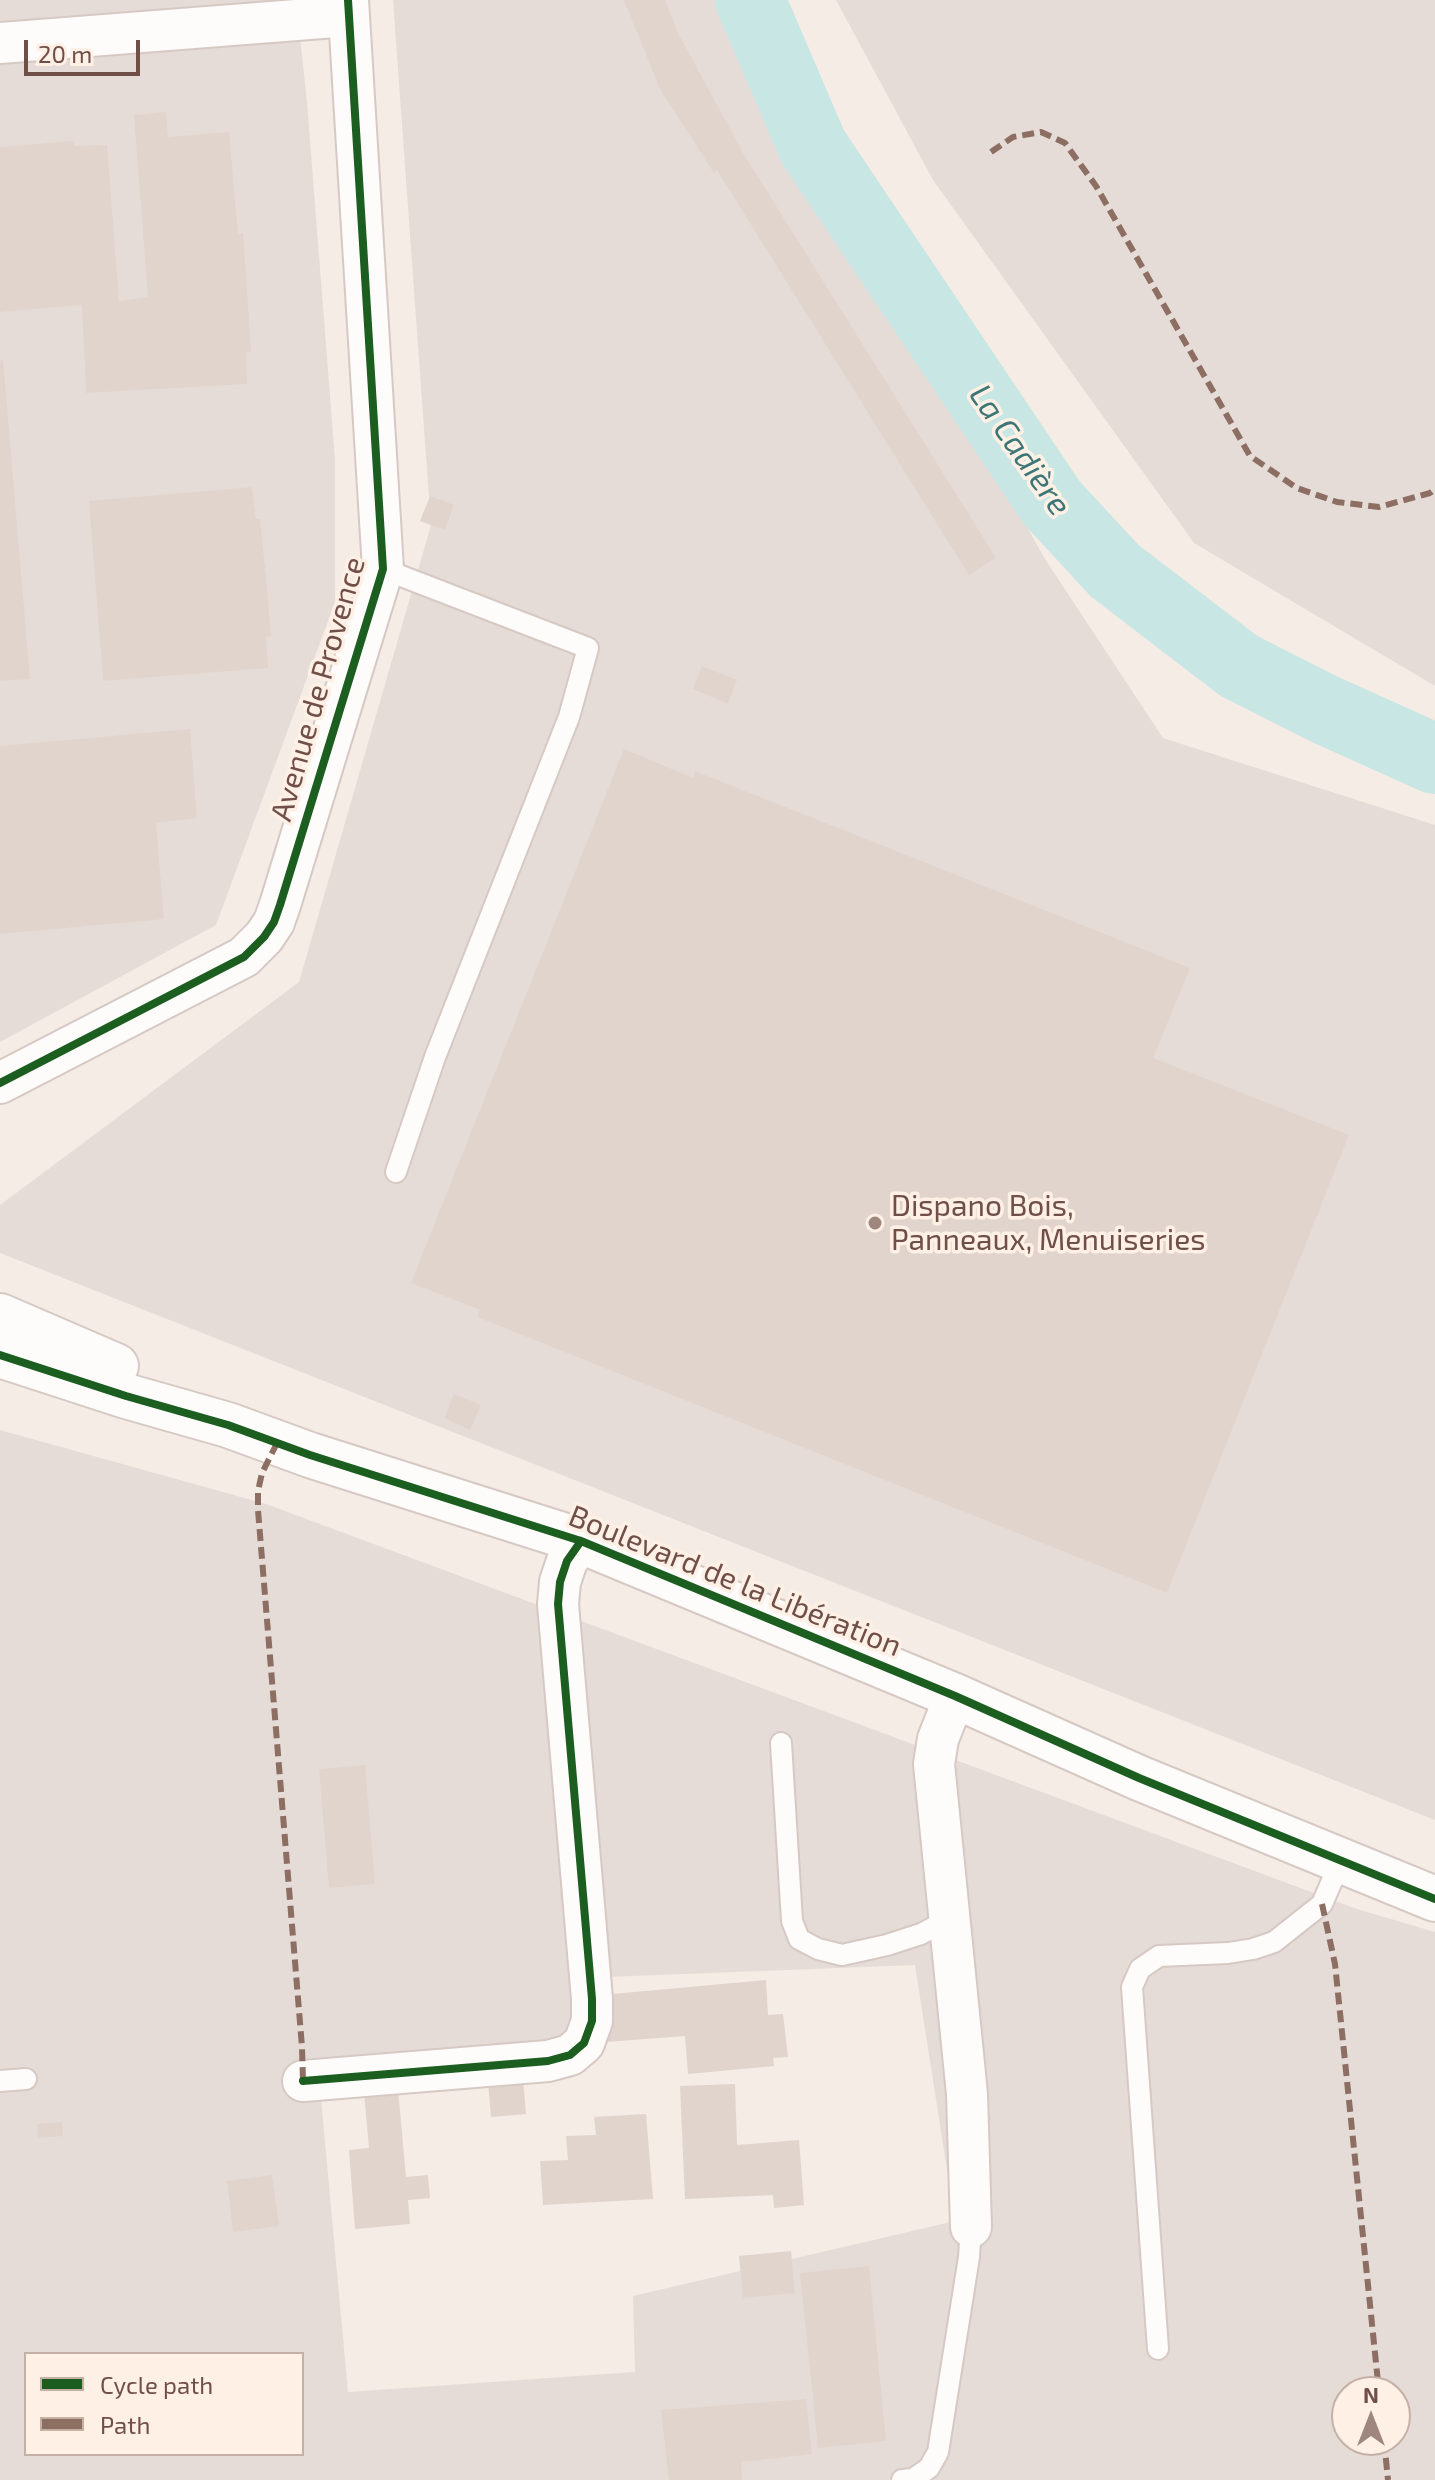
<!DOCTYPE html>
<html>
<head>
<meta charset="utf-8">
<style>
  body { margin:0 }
  #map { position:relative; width:1435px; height:2480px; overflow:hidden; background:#f5ece5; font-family:"Exo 2",sans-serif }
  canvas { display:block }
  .legend { position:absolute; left:24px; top:2352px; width:280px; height:104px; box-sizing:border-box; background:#fef0e5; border:2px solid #c5b0a6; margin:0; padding:10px 14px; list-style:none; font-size:24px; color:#704f48 }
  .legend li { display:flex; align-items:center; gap:16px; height:40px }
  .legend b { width:40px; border:2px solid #c5b0a6 }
  .north { position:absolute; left:1331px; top:2376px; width:80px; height:80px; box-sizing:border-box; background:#fef0e5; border:2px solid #c5b0a6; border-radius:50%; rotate:0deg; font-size:22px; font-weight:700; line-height:32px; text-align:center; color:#704f48 }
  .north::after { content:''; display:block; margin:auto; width:28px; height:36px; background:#9f867f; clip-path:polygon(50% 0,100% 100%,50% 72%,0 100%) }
  .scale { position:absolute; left:24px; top:40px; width:116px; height:36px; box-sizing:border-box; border:4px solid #704f48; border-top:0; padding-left:10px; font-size:24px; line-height:28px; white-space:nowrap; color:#704f48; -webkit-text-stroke:6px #fef0e5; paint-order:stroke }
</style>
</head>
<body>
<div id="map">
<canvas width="1435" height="2480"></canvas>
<ul class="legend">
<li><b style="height:10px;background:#1b5e20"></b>Cycle path</li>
<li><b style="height:10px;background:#8d6e63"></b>Path</li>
</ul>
<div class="north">N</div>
<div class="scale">20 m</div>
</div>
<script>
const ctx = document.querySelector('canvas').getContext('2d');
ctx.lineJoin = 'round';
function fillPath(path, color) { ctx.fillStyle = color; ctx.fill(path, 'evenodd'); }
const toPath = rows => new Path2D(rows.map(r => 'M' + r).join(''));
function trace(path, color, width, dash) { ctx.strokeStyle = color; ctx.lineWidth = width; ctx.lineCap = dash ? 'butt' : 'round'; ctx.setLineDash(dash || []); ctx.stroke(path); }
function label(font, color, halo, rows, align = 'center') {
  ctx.font = font + ' "Exo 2",sans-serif'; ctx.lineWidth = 7; ctx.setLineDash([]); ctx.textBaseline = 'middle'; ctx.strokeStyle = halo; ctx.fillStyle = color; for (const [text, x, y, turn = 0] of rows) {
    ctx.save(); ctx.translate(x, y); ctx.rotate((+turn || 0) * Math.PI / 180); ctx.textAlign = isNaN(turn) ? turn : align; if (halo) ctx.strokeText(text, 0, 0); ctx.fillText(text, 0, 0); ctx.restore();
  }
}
fillPath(toPath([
  [0,0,296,0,307,102,335,460,335,602,216,925,0,1042],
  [393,0,731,0,1045,559,1163,738,1435,825,1435,1820,0,1253,0,1205,299,982,431,525],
  [836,0,1435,0,1435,686,1194,543,933,180],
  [0,1430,266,1504,1357,1909,1435,1932,1435,2480,0,2480],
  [915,1965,955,2221,633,2296,635,2372,348,2392,318,2066,572,2038,581,1978],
  [26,2354,302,2354,302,2454,26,2454],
  [1347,2392,1395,2392,1395,2440,1347,2440]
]), '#e6dcd7');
trace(toPath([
  [750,0,813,147,1052,503,1115,571,1239,666,1324,709,1435,759]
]), '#c8e6e3', 70);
fillPath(toPath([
  [624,0,665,0,678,33,743,153,996,558,969,575,717,170,714,173,660,89],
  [166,112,168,137,229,132,238,234,243,233,247,289,251,352,246,353,247,384,86,393,82,305,0,312,0,147,74,141,74,146,107,145,119,301,148,297,134,115],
  [3,360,30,679,0,681,0,361],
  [252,487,256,519,260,519,266,577,271,636,266,637,268,668,103,681,89,501],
  [430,496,454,505,445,530,420,521],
  [702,666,737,680,728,704,693,689],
  [190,729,197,818,156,823,164,919,0,934,0,746],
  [624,749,693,778,695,771,1190,968,1153,1058,1349,1135,1167,1593,477,1317,480,1310,411,1283],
  [454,1394,481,1405,470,1430,444,1418],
  [365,1765,375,1884,329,1888,319,1769],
  [766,1980,768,2015,783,2014,788,2057,773,2058,774,2066,688,2074,685,2036,606,2042,602,1995],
  [523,2079,526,2114,491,2117,488,2082],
  [735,2084,737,2145,799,2140,804,2205,774,2208,773,2195,685,2199,680,2086],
  [398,2089,406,2177,428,2175,430,2198,408,2200,410,2224,355,2229,349,2150,369,2148,364,2092],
  [646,2114,653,2199,543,2205,540,2161,568,2160,566,2136,596,2135,594,2117],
  [62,2122,63,2136,38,2138,37,2124],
  [272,2175,279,2226,233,2232,227,2181],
  [791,2251,795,2293,743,2298,739,2256],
  [869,2266,886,2441,818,2448,800,2273],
  [806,2399,812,2454,741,2462,742,2480,669,2480,661,2410]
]), '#e1d4cd');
const service = toPath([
  [383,569,588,648,569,717,435,1057,396,1172],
  [781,1743,792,1921,799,1939,818,1949,842,1955,887,1945,921,1934,951,1918],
  [0,2081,26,2079],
  [1158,2349,1132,1987,1140,1969,1159,1956,1228,1953,1253,1949,1274,1942,1322,1904,1341,1860],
  [902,2480,913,2479,929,2468,938,2452,969,2257,971,2227]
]);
const minor = toPath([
  [0,43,348,16],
  [0,1083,244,957,264,937,274,922,280,905,383,569,348,0],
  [955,1696,938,1739,934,1764,967,2094,971,2227],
  [303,2081,548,2061,570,2055,584,2043,592,2021,592,1999,558,1604,560,1582,567,1561,581,1541]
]);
const tertiary = toPath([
  [0,1316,116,1366],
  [0,1355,126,1396,228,1425,310,1455,581,1541,955,1696,1139,1778,1435,1899]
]);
trace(service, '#d6c9c4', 24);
trace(minor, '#d6c9c4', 44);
trace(tertiary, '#d6c9c4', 48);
trace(service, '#fefcfb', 20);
trace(minor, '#fefcfb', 40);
trace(tertiary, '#fefcfb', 44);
trace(toPath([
  [991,152,1013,137,1041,132,1065,143,1096,186,1250,456,1297,488,1337,502,1379,507,1430,493,1435,489],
  [277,1443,262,1473,258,1491,258,1510,302,2047,303,2081],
  [1322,1904,1335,1964,1379,2392],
  [1384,2440,1388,2480]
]), '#8d6e63', 6, [12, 6]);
trace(toPath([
  [0,1083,244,957,264,937,274,922,280,905,383,569,348,0],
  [0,1355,126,1396,228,1425,310,1455,581,1541,955,1696,1139,1778,1435,1899],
  [303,2081,548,2061,570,2055,584,2043,592,2021,592,1999,558,1604,560,1582,567,1561,581,1541]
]), '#1b5e20', 8);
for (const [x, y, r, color] of [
  [875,1223,8,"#9f867f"]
]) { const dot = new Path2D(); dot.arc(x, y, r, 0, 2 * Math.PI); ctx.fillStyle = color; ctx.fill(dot); trace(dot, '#fef0e5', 3); }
label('30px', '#704f48', '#fef0e5', [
  ["Avenue de Provence",318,689,-74],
  ["Boulevard de la Libération",735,1581,22]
]);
label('30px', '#704f48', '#fef0e5', [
  ["Dispano Bois,",891,1206],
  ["Panneaux, Menuiseries",891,1240]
], 'left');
label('italic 32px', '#3d7676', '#fef0e5', [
  ["La Cadière",1020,450,55]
]);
</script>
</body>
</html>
